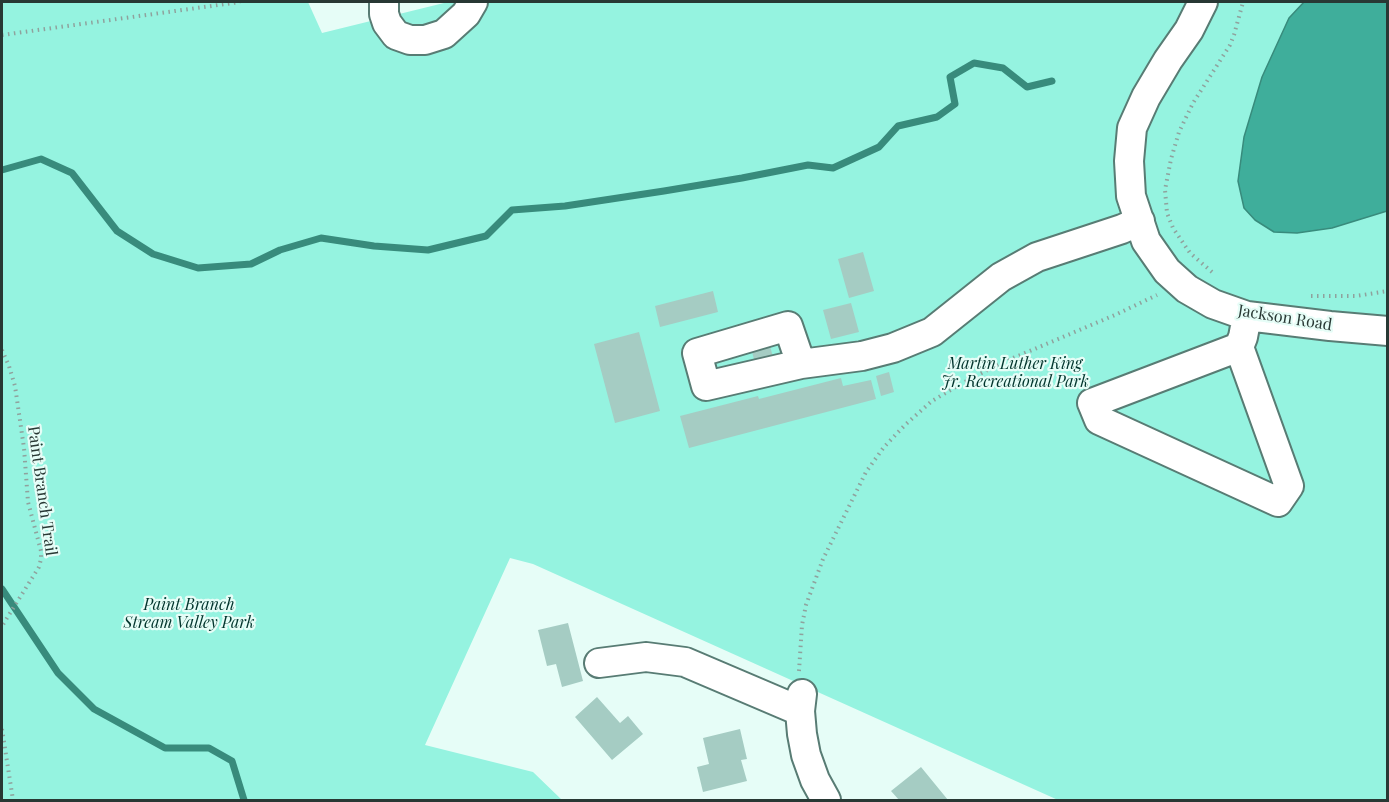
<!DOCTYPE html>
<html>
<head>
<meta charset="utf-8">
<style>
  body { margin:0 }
  #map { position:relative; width:1389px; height:802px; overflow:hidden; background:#e6fdf7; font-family:"Playfair Display",serif }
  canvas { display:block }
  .frame { position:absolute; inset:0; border:3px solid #283834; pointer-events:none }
</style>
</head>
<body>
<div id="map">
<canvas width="1389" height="802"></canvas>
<div class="frame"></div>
</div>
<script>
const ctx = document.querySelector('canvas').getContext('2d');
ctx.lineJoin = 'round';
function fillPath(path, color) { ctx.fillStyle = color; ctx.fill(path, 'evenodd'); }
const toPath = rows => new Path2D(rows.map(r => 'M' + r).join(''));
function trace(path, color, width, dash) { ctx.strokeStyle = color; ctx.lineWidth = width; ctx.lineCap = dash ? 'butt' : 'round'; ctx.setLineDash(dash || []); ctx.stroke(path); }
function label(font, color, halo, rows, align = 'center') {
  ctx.font = font + ' "Playfair Display",serif'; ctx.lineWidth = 4.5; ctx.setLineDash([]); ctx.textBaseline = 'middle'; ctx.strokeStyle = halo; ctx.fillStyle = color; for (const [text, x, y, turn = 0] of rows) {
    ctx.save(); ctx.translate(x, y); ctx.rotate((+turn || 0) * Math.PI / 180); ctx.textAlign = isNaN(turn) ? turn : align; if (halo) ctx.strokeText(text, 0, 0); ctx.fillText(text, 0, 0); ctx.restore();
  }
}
fillPath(toPath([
  [2,2,308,2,322,33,448,2,1387,2,1387,800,1058,800,533,564,510,558,425,745,533,772,562,800,2,800]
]), '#95f3e0');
const water = toPath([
  [1304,2,1387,2,1387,211,1332,228,1297,233,1274,232,1255,220,1244,208,1238,181,1244,137,1262,77,1289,18,1304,2]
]);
fillPath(water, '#3fae9b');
trace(water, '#388b7c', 1.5);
trace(toPath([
  [2,170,41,159,72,173,117,231,153,254,198,268,251,264,280,250,321,238,374,246,428,250,486,236,512,210,565,206,664,191,742,178,808,165,833,168,879,147,898,126,937,117,955,104,950,77,974,63,1003,68,1027,87,1052,81],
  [2,589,58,673,94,709,165,748,209,748,232,761,244,800]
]), '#388b7c', 7);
fillPath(toPath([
  [863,252,874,291,849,298,838,259],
  [713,291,718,312,660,327,655,306],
  [851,303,859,332,831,339,823,310],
  [639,332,660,411,615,423,594,344],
  [769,342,774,361,756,367,751,348],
  [889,372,894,392,881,396,876,376],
  [841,378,843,386,871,380,876,399,689,448,680,416,758,396,759,399],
  [568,623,583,681,562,687,556,664,547,666,538,630],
  [597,697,620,723,628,716,643,734,612,760,575,717],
  [740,729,747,759,741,760,747,781,703,792,697,767,709,764,703,738],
  [921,767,948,800,899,800,891,791]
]), '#a5ccc3');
const minor = toPath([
  [384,2,384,14,387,23,396,35,410,40,425,40,444,34,466,14,473,2],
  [1203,2,1189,30,1168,60,1146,97,1132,128,1129,161,1131,196,1146,241,1167,271,1187,289,1213,304,1247,316,1330,326,1388,331],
  [1239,347,1092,403,1099,420,1278,502,1289,486,1239,347,1243,337,1247,316],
  [801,364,706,386,697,353,788,326,801,364,862,356,893,348,932,332,1001,277,1037,257,1122,229,1140,221],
  [599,663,646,657,685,662,800,711],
  [802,694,800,711,802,734,806,755,815,780,826,800]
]);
trace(minor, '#587c74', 32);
trace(toPath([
  [2,35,240,2],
  [1212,272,1190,253,1173,228,1167,213,1165,190,1171,159,1179,132,1193,103,1230,45,1234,35,1243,2],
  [1311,296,1356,296,1388,291],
  [2,350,9,366,15,386,24,448,28,502,41,551,41,559,39,567,2,626],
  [799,671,802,625,806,605,823,559,866,472,884,447,905,425,932,401,959,385,999,364,1115,315,1157,295],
  [2,729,13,800]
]), '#8fa29d', 4, [1.5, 4.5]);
trace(minor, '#fff', 28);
label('16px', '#283834', '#e6fdf7', [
  ["Jackson Road",1285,318,9],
  ["Paint Branch Trail",42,491,82]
]);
label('italic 16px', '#00342c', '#e6fdf7', [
  ["Martin Luther King",1015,364],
  ["Jr. Recreational Park",1015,382],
  ["Paint Branch",189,605],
  ["Stream Valley Park",189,623]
]);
</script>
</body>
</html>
